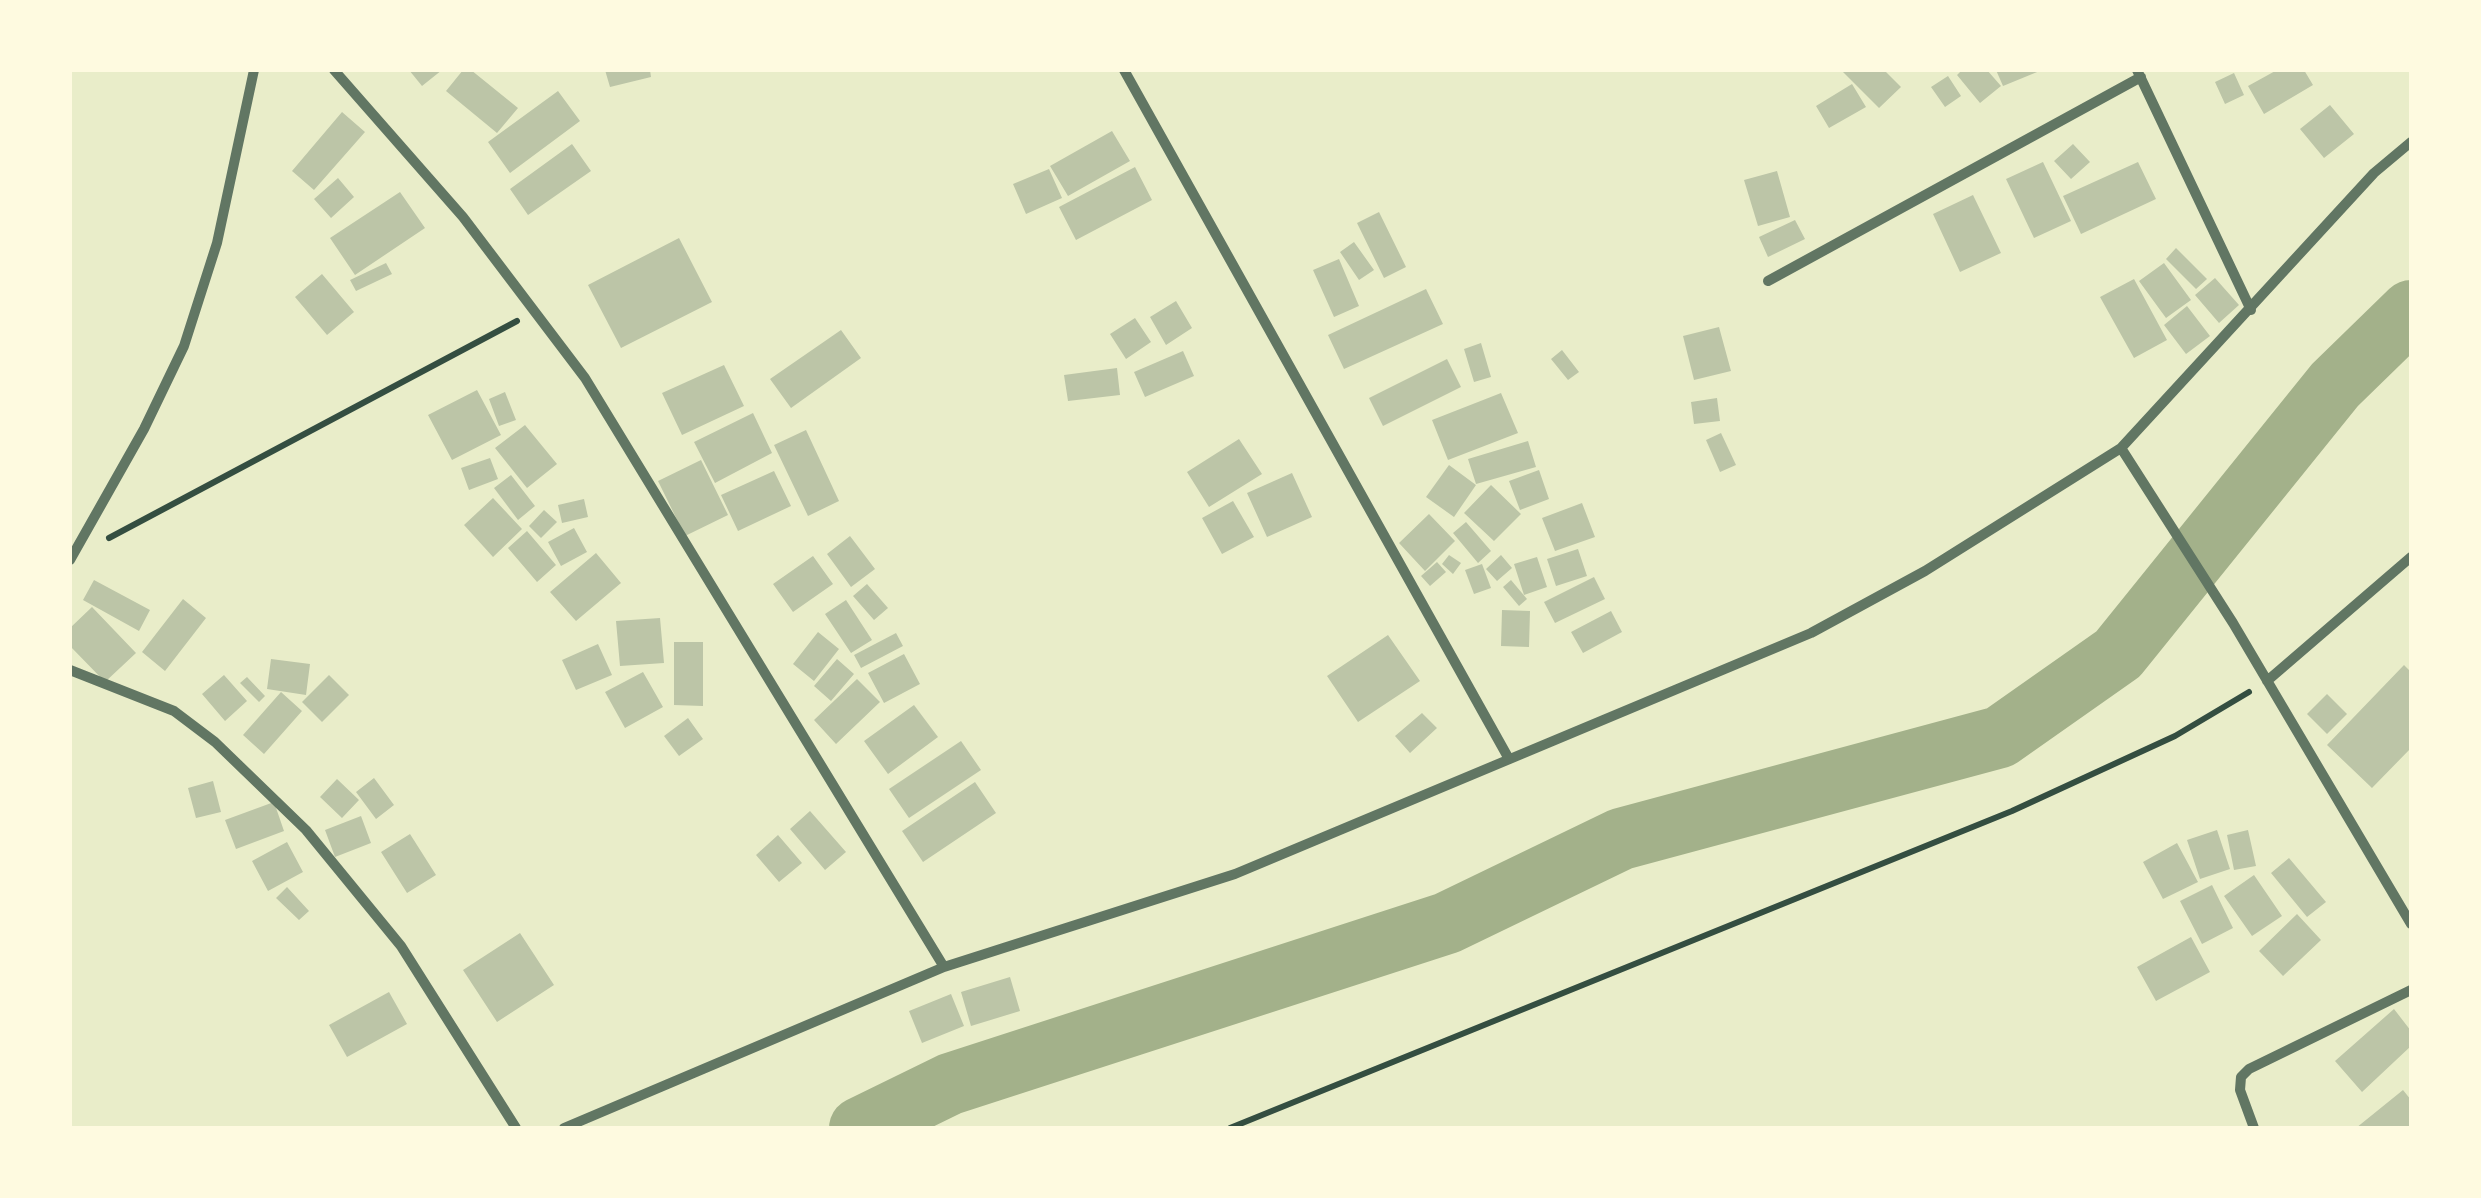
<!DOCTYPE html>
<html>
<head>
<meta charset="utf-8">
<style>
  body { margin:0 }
  #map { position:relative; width:2481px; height:1198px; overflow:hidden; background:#e9edc9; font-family:"Work Sans",sans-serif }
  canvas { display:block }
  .frame { position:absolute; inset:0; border:72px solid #fefae0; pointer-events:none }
</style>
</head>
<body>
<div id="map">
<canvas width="2481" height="1198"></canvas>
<div class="frame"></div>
</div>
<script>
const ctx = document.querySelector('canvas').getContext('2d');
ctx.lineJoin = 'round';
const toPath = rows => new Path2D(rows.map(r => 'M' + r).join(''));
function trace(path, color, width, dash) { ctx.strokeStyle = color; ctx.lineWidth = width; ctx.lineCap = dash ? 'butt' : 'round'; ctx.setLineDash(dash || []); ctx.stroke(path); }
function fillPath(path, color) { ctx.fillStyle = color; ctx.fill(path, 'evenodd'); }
trace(toPath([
  [860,1128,950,1084,1447,923,1621,839,2000,737,2118,654,2335,385,2411,311]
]), '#a3b18a', 62);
fillPath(toPath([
  [409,70,442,70,422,86],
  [463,70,471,70,518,108,497,133,446,91],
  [605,70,650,70,651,77,610,87],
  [1841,70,1884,70,1901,87,1879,108],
  [1962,70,1987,70,2001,86,1980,103,1957,75],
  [1996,70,2042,70,2003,86],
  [2277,70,2304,70,2313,85,2264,114,2248,86],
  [2234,73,2244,95,2225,104,2215,82],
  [1948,76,1961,96,1945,107,1931,87],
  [1852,84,1866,107,1829,128,1816,106],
  [558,91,580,121,510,173,488,142],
  [2330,105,2354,134,2324,158,2300,129],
  [342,112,365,132,314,190,292,171],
  [1112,131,1130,161,1068,196,1050,166],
  [572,144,591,171,528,215,510,189],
  [2073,144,2090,162,2071,179,2054,161],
  [2043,162,2071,221,2034,238,2006,179],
  [2138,162,2156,199,2081,234,2063,196],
  [1135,167,1152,200,1076,240,1059,207],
  [1049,169,1062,198,1026,214,1013,184],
  [1777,171,1790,217,1758,226,1744,180],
  [338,178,354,197,331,218,314,199],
  [400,192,425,228,355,275,330,238],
  [1973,195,2001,253,1960,272,1933,214],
  [1379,212,1406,267,1384,278,1357,223],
  [1795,220,1805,239,1768,257,1759,237],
  [679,238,712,302,621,348,588,285],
  [1354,242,1374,270,1359,280,1340,252],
  [2176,248,2207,279,2196,289,2166,259],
  [1339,259,1359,306,1334,317,1313,270],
  [386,263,392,274,356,291,350,280],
  [2164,263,2191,300,2166,318,2139,281],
  [322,274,354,312,327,335,295,297],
  [2215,278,2239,305,2219,323,2195,295],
  [2134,279,2167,340,2134,358,2100,297],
  [1426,289,1443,324,1344,369,1328,335],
  [1176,301,1192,328,1166,345,1150,317],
  [2187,306,2210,336,2186,354,2164,325],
  [1135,318,1151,342,1126,359,1110,334],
  [1719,327,1731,371,1694,380,1683,336],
  [841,330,861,358,791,408,770,379],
  [1481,343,1491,377,1474,382,1464,349],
  [1562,350,1579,372,1568,380,1551,359],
  [1183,351,1194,376,1145,397,1134,372],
  [1447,359,1461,387,1383,426,1369,398],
  [724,365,744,406,682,435,662,393],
  [1117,368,1120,395,1068,401,1064,375],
  [477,390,501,435,452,460,428,415],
  [505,392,516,420,499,426,489,399],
  [1501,393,1518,433,1448,460,1432,420],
  [1717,398,1720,421,1694,424,1691,402],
  [753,413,772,453,715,483,694,442],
  [525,425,557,464,527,488,495,448],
  [806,430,839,501,808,516,774,445],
  [1721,433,1736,465,1720,472,1706,440],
  [1239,439,1262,474,1209,507,1187,472],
  [1528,441,1536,467,1476,484,1468,459],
  [490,458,498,479,469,490,461,468],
  [701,460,728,515,685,536,658,481],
  [1449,465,1476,485,1454,517,1426,497],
  [1539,470,1549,499,1520,510,1509,481],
  [774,471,791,506,738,531,721,495],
  [1292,473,1312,517,1267,537,1247,493],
  [511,475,535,506,518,520,494,488],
  [1491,485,1521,514,1494,541,1464,513],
  [493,498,522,529,493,557,464,525],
  [584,499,588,517,562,523,558,505],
  [1233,501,1254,537,1222,554,1202,518],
  [1582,503,1595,537,1555,551,1542,518],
  [544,510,557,522,541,538,529,526],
  [1429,514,1455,541,1425,571,1399,543],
  [1466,522,1491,551,1478,563,1453,533],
  [574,528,587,552,561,566,548,542],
  [527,531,556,565,537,582,508,548],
  [850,536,875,569,851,587,827,554],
  [1578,549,1587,576,1556,586,1547,559],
  [596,553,621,583,576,621,550,592],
  [1449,555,1461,563,1453,574,1442,564],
  [1501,555,1512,568,1497,581,1486,569],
  [813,556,833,584,793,612,773,584],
  [1537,557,1547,587,1524,595,1514,564],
  [1437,562,1446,572,1430,586,1421,576],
  [1482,564,1491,588,1474,594,1465,570],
  [1594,577,1605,599,1555,623,1544,602],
  [94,580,150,610,139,631,83,600],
  [1511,580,1527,599,1519,606,1503,587],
  [867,584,888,608,874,620,853,596],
  [183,599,206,618,165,671,142,652],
  [846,600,872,640,851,653,825,614],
  [92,607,136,653,105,682,70,646,70,628],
  [1502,610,1530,611,1529,647,1501,646],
  [1611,611,1622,632,1583,653,1571,632],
  [660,618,664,663,620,666,616,621],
  [818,632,839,649,814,681,793,664],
  [896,633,903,646,861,668,854,655],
  [1388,635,1420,681,1358,722,1327,676],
  [674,642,703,642,703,706,674,705],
  [598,644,612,675,576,690,562,660],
  [904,654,920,684,884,703,868,673],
  [271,659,310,664,306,695,267,689],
  [837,659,854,674,831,701,814,686],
  [2404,665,2411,672,2411,748,2372,788,2327,745],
  [643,672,663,707,625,728,605,692],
  [224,675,247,701,225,721,202,694],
  [329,675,349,695,322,722,302,702],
  [247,677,265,696,259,702,240,683],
  [857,679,880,702,836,744,814,720],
  [281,692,302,711,264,754,243,735],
  [2327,694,2347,714,2327,734,2307,714],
  [914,705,938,737,888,774,864,741],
  [1422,713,1437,728,1410,753,1395,736],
  [688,718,703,739,679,756,664,736],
  [961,741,981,770,909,818,889,789],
  [374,778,394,805,376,819,356,792],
  [337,779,359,800,342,818,320,797],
  [213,781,221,812,196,818,188,788],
  [975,782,996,813,923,862,902,831],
  [274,802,284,831,236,849,225,820],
  [810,811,846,852,825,870,790,829],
  [361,816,371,843,335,857,325,830],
  [2217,830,2230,869,2200,879,2187,840],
  [2248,830,2256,866,2234,870,2227,835],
  [410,834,436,875,407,893,381,852],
  [778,835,802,863,779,882,756,855],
  [287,842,303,872,268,891,252,861],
  [2177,843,2198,882,2163,899,2143,862],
  [2289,858,2326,902,2307,917,2271,873],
  [2254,875,2282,916,2252,936,2224,896],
  [2212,885,2233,928,2202,944,2180,901],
  [287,887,309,911,299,920,276,898],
  [2297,914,2321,940,2283,976,2259,951],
  [520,933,554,985,497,1022,463,970],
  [2191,937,2210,972,2156,1001,2137,967],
  [1010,977,1020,1011,971,1026,961,992],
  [389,992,407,1024,347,1057,329,1025],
  [951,994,964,1026,922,1043,909,1011],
  [2394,1009,2411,1031,2411,1046,2362,1092,2335,1061],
  [2403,1090,2411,1100,2411,1126,2356,1128]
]), '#bcc5a7');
trace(toPath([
  [109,538,517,321],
  [1230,1128,2012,811,2175,736,2249,692]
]), '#344e41', 6);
trace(toPath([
  [334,70,463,217,585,378,944,967],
  [1124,70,1509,759],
  [2137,70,2251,310],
  [1768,281,2141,77],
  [2121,448,2233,623,2411,924],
  [70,560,144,429,184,346,217,243,254,70],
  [70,670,174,711,215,742,306,830,401,946,516,1128],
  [2267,681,2411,557],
  [564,1128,944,967,1235,874,1811,633,1925,571,2121,448,2374,173,2411,142],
  [2254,1128,2240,1090,2241,1077,2249,1069,2411,990]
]), '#617663', 10);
</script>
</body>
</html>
